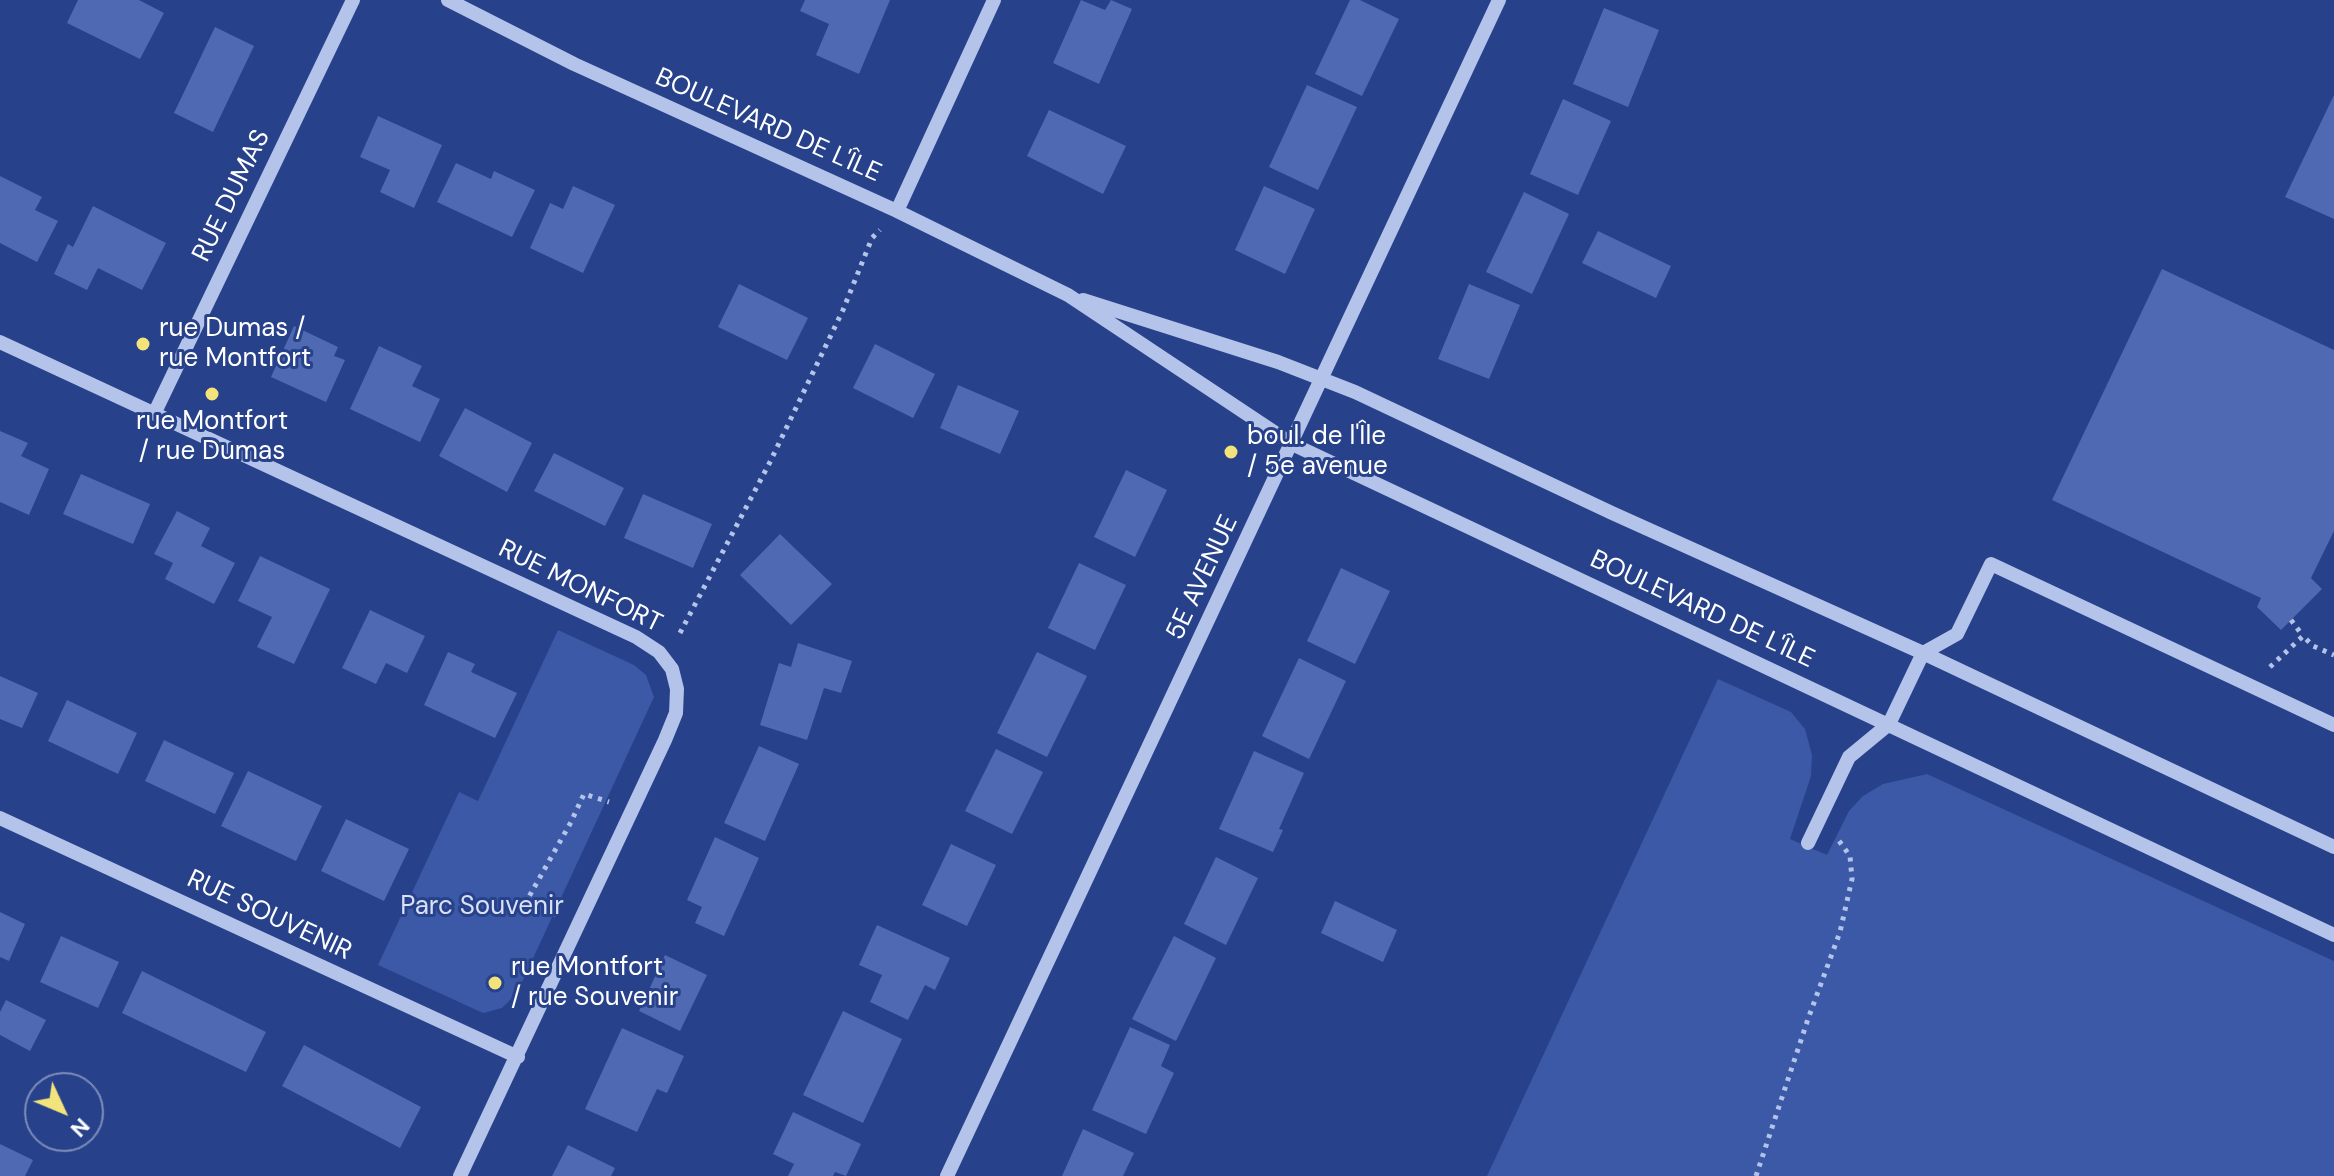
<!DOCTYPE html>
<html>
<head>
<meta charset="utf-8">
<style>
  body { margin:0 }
  #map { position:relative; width:2334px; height:1176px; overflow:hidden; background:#27418a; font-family:"DM Sans",sans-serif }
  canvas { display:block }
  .north { position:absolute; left:24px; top:1072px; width:80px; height:80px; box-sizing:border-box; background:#27418a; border:2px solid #7d8db9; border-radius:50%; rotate:134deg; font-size:22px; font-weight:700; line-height:32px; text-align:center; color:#fff }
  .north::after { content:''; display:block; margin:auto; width:28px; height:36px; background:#f2e47a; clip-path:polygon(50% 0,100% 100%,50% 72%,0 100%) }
</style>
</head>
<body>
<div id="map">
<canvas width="2334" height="1176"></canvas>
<div class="north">N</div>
</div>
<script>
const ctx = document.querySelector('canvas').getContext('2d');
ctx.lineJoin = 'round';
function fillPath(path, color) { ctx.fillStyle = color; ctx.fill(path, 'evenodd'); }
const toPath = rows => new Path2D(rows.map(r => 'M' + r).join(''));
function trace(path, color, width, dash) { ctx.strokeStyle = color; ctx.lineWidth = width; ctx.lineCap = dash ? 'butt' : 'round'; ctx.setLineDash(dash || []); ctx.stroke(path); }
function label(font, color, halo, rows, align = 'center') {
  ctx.font = font + ' "DM Sans",sans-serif'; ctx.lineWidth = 6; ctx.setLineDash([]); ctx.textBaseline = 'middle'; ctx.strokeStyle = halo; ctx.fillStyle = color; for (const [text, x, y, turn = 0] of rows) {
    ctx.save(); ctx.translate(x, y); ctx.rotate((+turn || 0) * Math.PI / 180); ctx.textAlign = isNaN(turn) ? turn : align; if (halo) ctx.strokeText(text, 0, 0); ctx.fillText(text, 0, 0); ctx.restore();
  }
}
fillPath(toPath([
  [558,630,634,665,646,675,654,697,517,993,502,1008,483,1013,378,965,459,792,478,801],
  [1718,679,1791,712,1805,729,1812,755,1811,776,1790,839,1827,855,1849,811,1863,796,1883,784,1927,774,2334,961,2334,1176,1487,1176]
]), '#3b59a7');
fillPath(toPath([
  [78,0,139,0,164,13,140,59,67,23],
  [805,0,890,0,859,74,816,55,829,24,800,11],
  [1081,0,1105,10,1111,0,1132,9,1099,84,1053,63],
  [1350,0,1360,0,1399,19,1362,96,1315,74],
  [1604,8,1659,30,1628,107,1573,84],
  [215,27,254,46,213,132,174,113],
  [1307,85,1357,107,1318,190,1269,167],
  [2334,95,2334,219,2285,197],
  [1563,99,1611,121,1578,195,1530,174],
  [1049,110,1126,146,1103,194,1027,156],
  [378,116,442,145,414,208,380,192,390,170,360,157],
  [456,163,491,179,494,171,535,190,512,237,437,202],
  [0,176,42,197,35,210,58,221,37,262,0,243],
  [573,186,615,205,583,273,530,248,550,203,563,209],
  [1264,186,1315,209,1285,274,1235,250],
  [1524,192,1569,214,1532,294,1486,272],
  [93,206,166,243,142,290,98,268,87,290,54,274,68,244,73,247],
  [1598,231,1671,266,1656,298,1582,263],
  [2162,269,2334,350,2334,531,2311,578,2322,589,2281,630,2257,607,2261,598,2052,500],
  [739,284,808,318,787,360,718,327],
  [1469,284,1520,305,1489,379,1438,359],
  [294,326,338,347,334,356,345,360,326,402,271,377],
  [875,344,935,374,913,418,853,388],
  [379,346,422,366,412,386,440,399,420,442,350,409],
  [958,385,1019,411,1000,454,940,428],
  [465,408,532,443,507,492,439,456],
  [0,431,28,443,21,456,49,469,29,515,0,502],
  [554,453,624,488,605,526,534,491],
  [1126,470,1167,490,1135,557,1094,537],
  [81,474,150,504,133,544,63,514],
  [643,494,712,524,693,568,624,538],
  [177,511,210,528,201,546,235,563,214,604,165,579,173,563,154,554],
  [780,534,832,584,791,625,740,575],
  [260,556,330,589,294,664,257,647,272,617,238,601],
  [1079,563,1126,585,1095,650,1048,628],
  [1341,568,1390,591,1355,664,1307,641],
  [370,610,425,636,407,673,386,663,376,684,342,668],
  [798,643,852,661,841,693,824,688,807,740,760,725,779,663,791,667],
  [448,652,475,664,471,672,517,693,495,738,424,705],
  [1037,652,1087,676,1047,757,997,733],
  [1299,658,1346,681,1309,759,1262,736],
  [0,676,38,693,22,728,0,719],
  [67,700,137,733,118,774,48,741],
  [164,740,234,773,215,814,145,781],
  [759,746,799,764,765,841,724,823],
  [996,749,1043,772,1012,834,965,811],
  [1254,751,1304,773,1279,829,1283,830,1273,852,1219,829],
  [248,771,322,806,296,861,221,826],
  [346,819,409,849,384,901,321,871],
  [715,837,759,858,724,936,695,923,702,907,687,900],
  [951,844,996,865,967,926,922,905],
  [1216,857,1258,878,1226,945,1184,924],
  [1335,901,1397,930,1383,962,1321,933],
  [0,912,25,924,9,961,0,957],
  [877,925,950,958,935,990,925,985,908,1020,870,1002,882,975,859,965],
  [61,936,119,962,98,1008,40,982],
  [1174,936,1216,958,1176,1041,1132,1019],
  [665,955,707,975,680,1031,639,1011],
  [142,971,266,1032,246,1072,122,1013],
  [6,1000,46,1020,30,1051,0,1035,0,1012],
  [843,1011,902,1039,863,1123,803,1095],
  [1130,1027,1170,1045,1161,1066,1174,1073,1146,1134,1092,1110],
  [622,1028,684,1056,667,1093,657,1089,637,1132,585,1109],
  [304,1045,421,1107,400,1148,282,1086],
  [793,1112,861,1144,846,1176,835,1172,833,1176,788,1176,794,1164,773,1154],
  [1083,1129,1134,1153,1123,1176,1062,1176],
  [0,1144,33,1160,25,1176,0,1176],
  [568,1145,615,1168,611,1176,552,1176]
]), '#4f6ab2');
trace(toPath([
  [2291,620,2303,636],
  [680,633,770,462,843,310,872,238,880,230],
  [2270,667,2303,636,2313,646,2334,655],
  [556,915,526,902,571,822,584,794,609,802],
  [1756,1176,1808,1019,1840,932,1852,879,1850,856,1837,838]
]), '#b4c3e9', 5, [4, 6]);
trace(toPath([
  [448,0,574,64,897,211,1068,295,1292,444,2334,935],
  [897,211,994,0],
  [1083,300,1278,362,1355,392,1612,513,1923,653,2334,847],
  [0,342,636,637,659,652,672,669,677,689,676,713,665,740,460,1176],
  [155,412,353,0],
  [0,818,518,1057],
  [1808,843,1849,757,1889,724,1923,653,1957,634,1991,564,2334,725],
  [947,1176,1499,0]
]), '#b4c3e9', 14);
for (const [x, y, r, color] of [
  [143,344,8,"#f2e47a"],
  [212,394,8,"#f2e47a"],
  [1231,452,8,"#f2e47a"],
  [495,983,8,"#f2e47a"]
]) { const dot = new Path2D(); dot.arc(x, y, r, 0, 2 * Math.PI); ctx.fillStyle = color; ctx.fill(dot); trace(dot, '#27418a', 3); }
label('26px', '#fff', '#27418a', [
  ["BOULEVARD DE L'ÎLE",768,126,24],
  ["RUE DUMAS",232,196,-64],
  ["5E AVENUE",1203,578,-65],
  ["RUE MONFORT",580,587,26],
  ["BOULEVARD DE L'ÎLE",1702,610,25],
  ["RUE SOUVENIR",269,916,25]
]);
label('26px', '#fff', '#27418a', [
  ["rue Dumas /",159,329],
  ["rue Montfort",159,359],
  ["rue Montfort",212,422,"center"],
  ["/ rue Dumas",212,452,"center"],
  ["boul. de l'Île",1247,437],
  ["/ 5e avenue",1247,467],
  ["rue Montfort",511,968],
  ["/ rue Souvenir",511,998]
], 'left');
label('26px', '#d9e1f7', '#27418a', [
  ["Parc Souvenir",482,907]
]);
</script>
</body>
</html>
